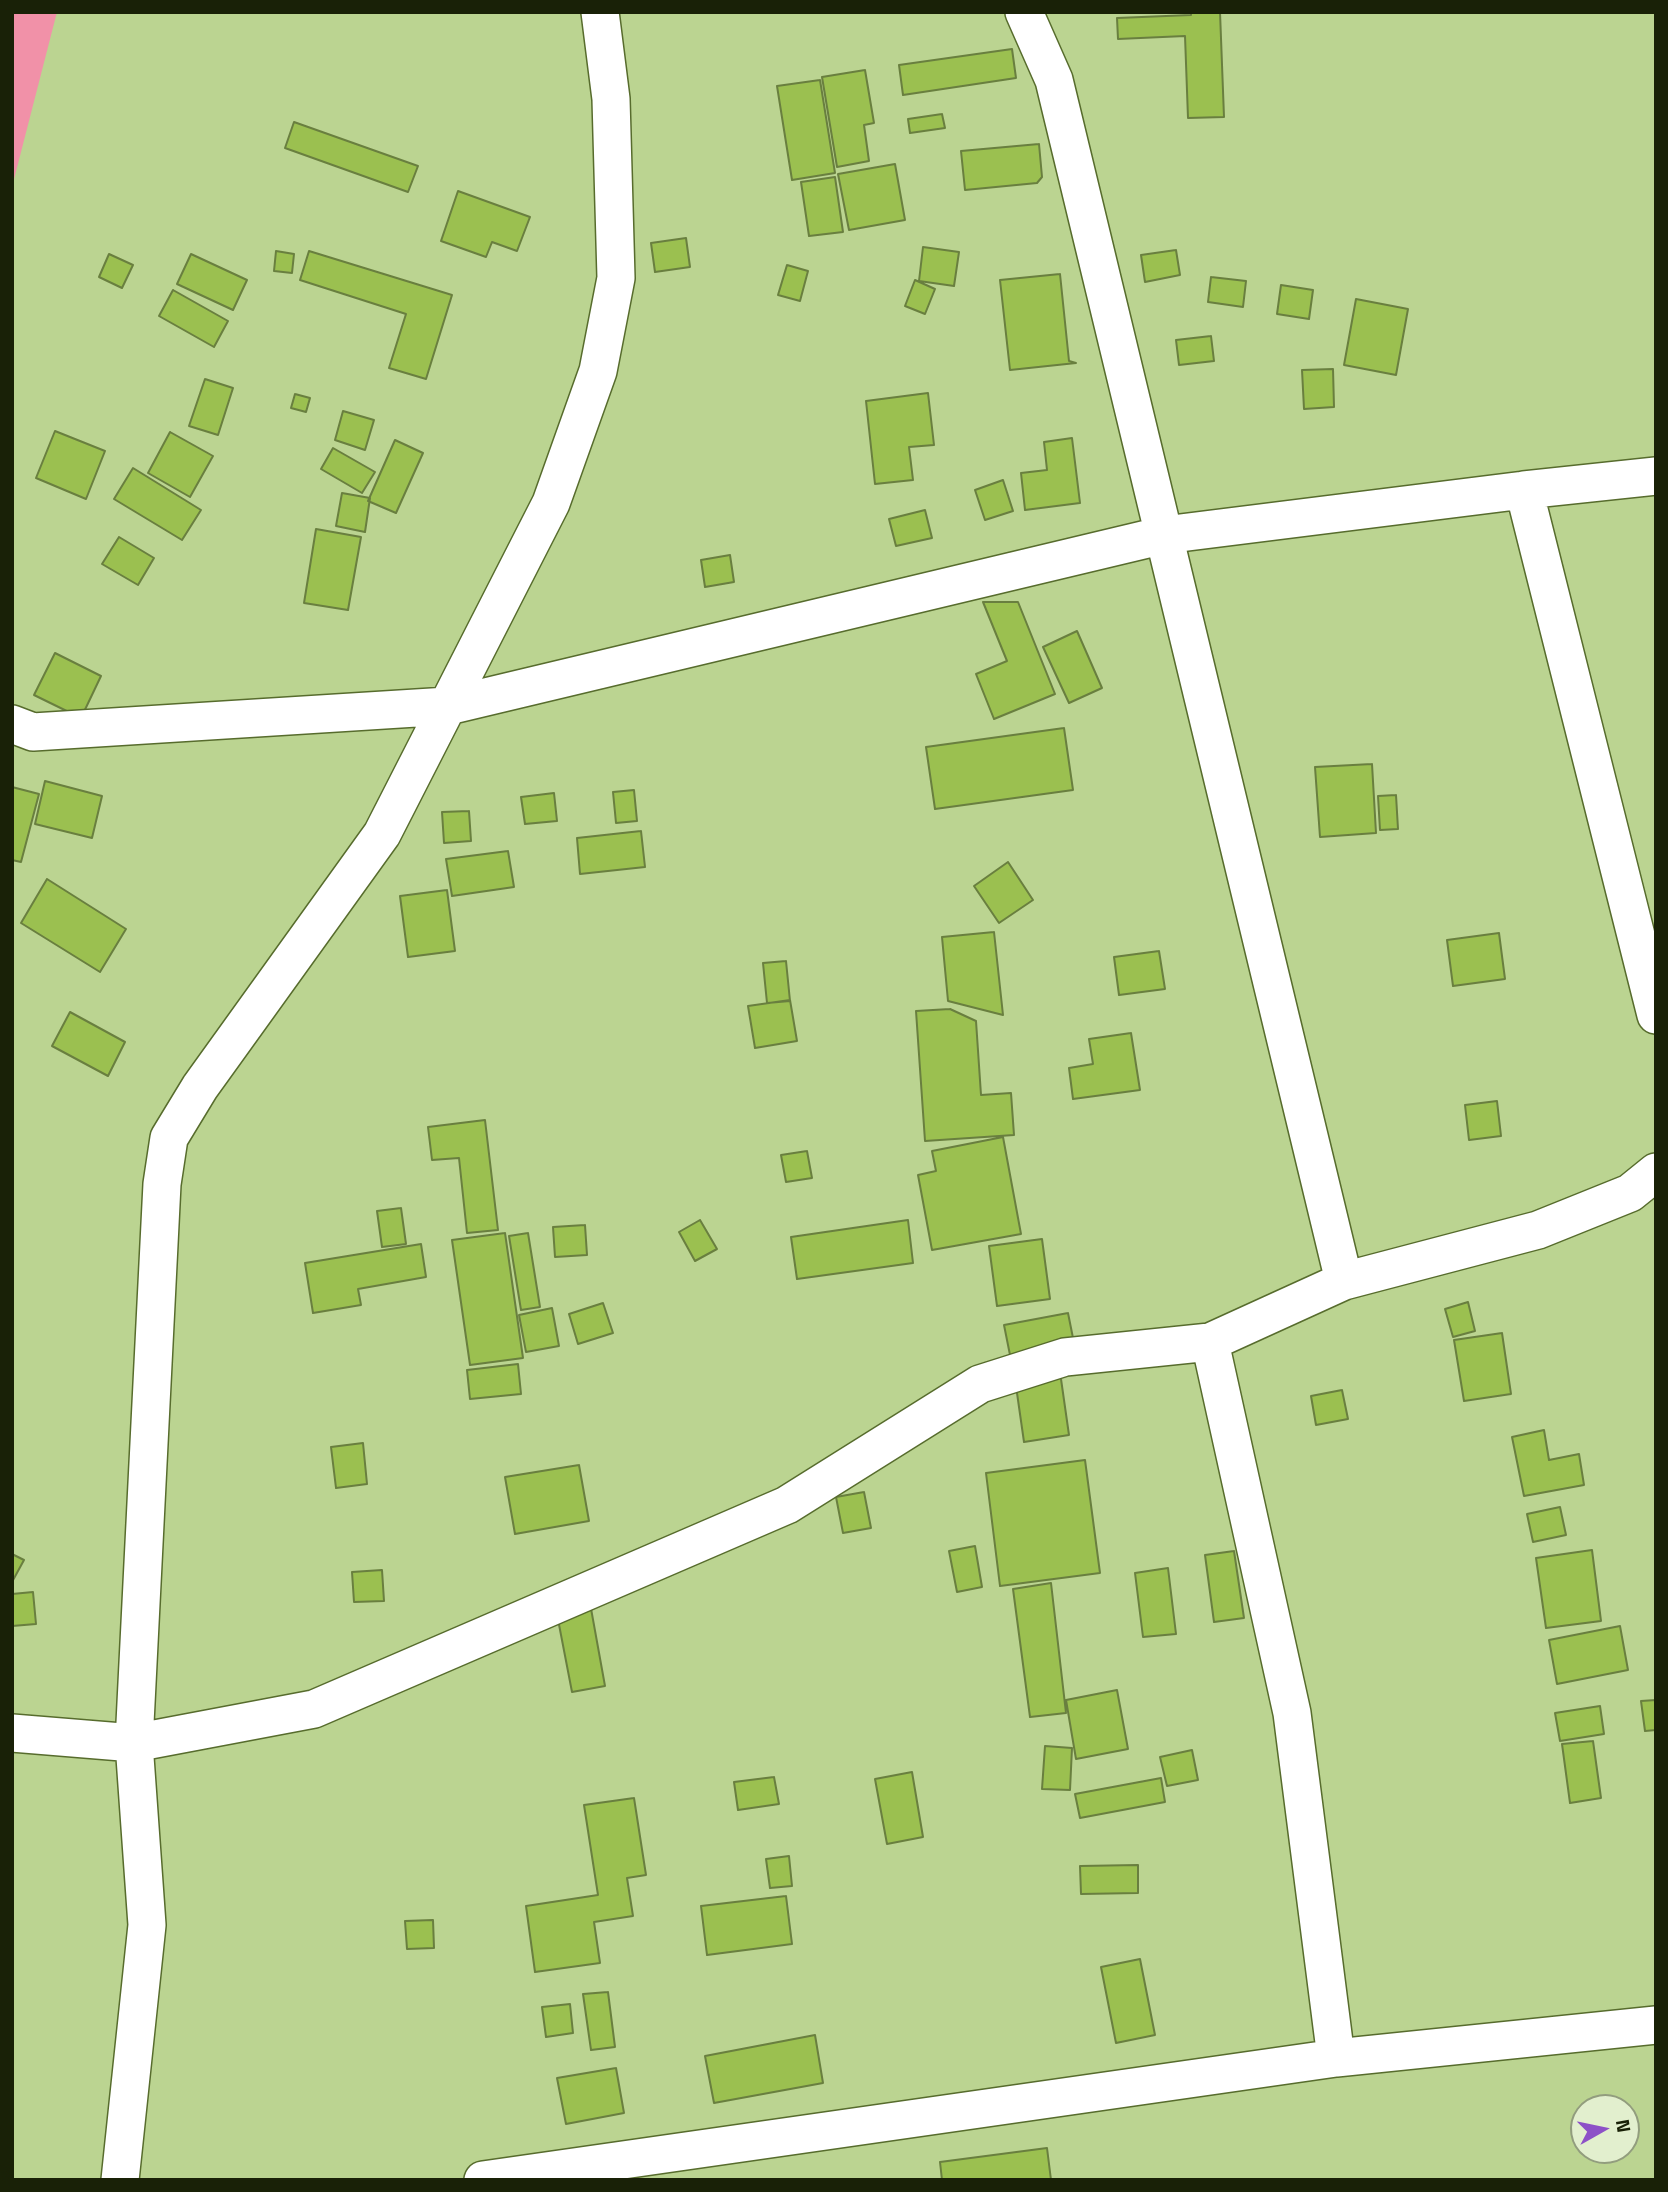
<!DOCTYPE html>
<html>
<head>
<meta charset="utf-8">
<style>
  body { margin:0 }
  #map { position:relative; width:1668px; height:2192px; overflow:hidden; background:#bbd491; font-family:"Titillium Web",sans-serif }
  canvas { display:block }
  .frame { position:absolute; inset:0; border:14px solid #192107; pointer-events:none }
  .north { position:absolute; left:1570px; top:2094px; width:70px; height:70px; box-sizing:border-box; background:#e2efce; border:2px solid #929d7e; border-radius:50%; rotate:81deg; font-size:19px; font-weight:700; line-height:28px; text-align:center; color:#192107 }
  .north::after { content:''; display:block; margin:auto; width:24px; height:32px; background:#8d51c7; clip-path:polygon(50% 0,100% 100%,50% 72%,0 100%) }
</style>
</head>
<body>
<div id="map">
<canvas width="1668" height="2192"></canvas>
<div class="frame"></div>
<div class="north">N</div>
</div>
<script>
const ctx = document.querySelector('canvas').getContext('2d');
ctx.lineJoin = 'round';
function fillPath(path, color) { ctx.fillStyle = color; ctx.fill(path, 'evenodd'); }
const toPath = rows => new Path2D(rows.map(r => 'M' + r).join(''));
function trace(path, color, width, dash) { ctx.strokeStyle = color; ctx.lineWidth = width; ctx.lineCap = dash ? 'butt' : 'round'; ctx.setLineDash(dash || []); ctx.stroke(path); }
fillPath(toPath([
  [12,12,57,12,12,187]
]), '#f191a8');
const building = toPath([
  [1191,12,1220,12,1224,117,1188,118,1185,36,1118,39,1117,18,1191,15,1191,12],
  [1012,49,1016,78,903,95,899,65,1012,49],
  [865,70,874,123,864,125,869,161,837,167,822,77,865,70],
  [820,80,835,173,792,180,777,86,820,80],
  [942,114,945,128,910,133,908,119,942,114],
  [294,122,418,166,408,192,285,148,294,122],
  [1039,144,1042,177,1037,183,965,190,961,151,1039,144],
  [895,164,905,220,849,230,838,174,895,164],
  [835,177,843,232,809,236,801,182,835,177],
  [458,191,530,217,517,251,492,242,486,257,441,241,458,191],
  [686,238,690,267,655,272,651,243,686,238],
  [923,247,959,252,954,286,919,281,923,247],
  [1176,250,1180,275,1145,282,1141,255,1176,250],
  [276,251,294,254,292,273,274,271,276,251],
  [309,251,452,295,426,379,389,368,406,314,300,280,309,251],
  [109,254,133,265,122,288,99,277,109,254],
  [191,254,247,280,233,310,177,284,191,254],
  [787,265,808,271,800,301,778,295,787,265],
  [1060,274,1069,361,1076,363,1010,370,1000,280,1060,274],
  [1211,277,1246,281,1243,307,1208,302,1211,277],
  [915,280,935,289,925,314,905,306,915,280],
  [1281,285,1313,290,1309,319,1277,314,1281,285],
  [173,290,228,321,214,347,159,316,173,290],
  [1356,299,1408,309,1396,375,1344,365,1356,299],
  [1211,336,1214,361,1179,365,1176,340,1211,336],
  [1333,369,1334,407,1304,409,1302,370,1333,369],
  [205,379,233,388,218,435,189,426,205,379],
  [928,393,934,445,909,447,913,480,875,484,866,401,928,393],
  [295,394,310,398,306,412,291,408,295,394],
  [343,411,374,420,365,450,335,440,343,411],
  [55,431,105,451,86,499,36,478,55,431],
  [170,432,213,456,190,497,148,473,170,432],
  [1072,438,1080,503,1025,510,1021,473,1047,470,1044,442,1072,438],
  [395,440,423,453,396,513,368,501,395,440],
  [333,448,375,472,362,493,321,469,333,448],
  [133,468,201,510,182,540,114,499,133,468],
  [1003,480,1013,511,985,520,975,490,1003,480],
  [342,493,370,498,365,532,336,526,342,493],
  [925,510,932,538,896,546,889,519,925,510],
  [316,529,361,537,348,610,304,603,316,529],
  [119,537,154,558,138,585,102,564,119,537],
  [730,555,734,582,705,587,701,560,730,555],
  [983,602,1018,602,1055,694,994,719,976,674,1007,661,983,602],
  [1077,631,1102,688,1069,703,1043,647,1077,631],
  [55,653,101,676,81,718,34,695,55,653],
  [1064,728,1073,790,935,809,926,747,1064,728],
  [1372,764,1376,833,1320,837,1315,767,1372,764],
  [45,781,102,796,92,838,35,824,45,781],
  [12,787,39,794,21,862,12,860,12,787],
  [634,790,637,821,616,823,613,792,634,790],
  [554,793,557,821,525,824,521,797,554,793],
  [1396,795,1398,829,1380,830,1378,796,1396,795],
  [469,811,471,841,444,843,442,812,469,811],
  [641,831,645,867,580,874,577,838,641,831],
  [508,851,514,887,452,896,446,859,508,851],
  [1008,862,1033,900,999,923,974,886,1008,862],
  [47,879,126,929,100,972,21,923,47,879],
  [447,890,455,951,408,957,400,896,447,890],
  [994,932,1003,1015,948,1001,942,937,994,932],
  [1499,933,1505,979,1453,986,1447,940,1499,933],
  [1159,951,1165,989,1119,995,1114,957,1159,951],
  [786,961,790,1001,767,1003,763,963,786,961],
  [790,1000,797,1041,755,1048,748,1006,790,1000],
  [950,1009,976,1021,981,1095,1011,1093,1014,1135,925,1141,916,1011,950,1009],
  [70,1012,125,1042,108,1076,52,1046,70,1012],
  [1131,1033,1140,1090,1073,1099,1069,1068,1093,1064,1089,1039,1131,1033],
  [1497,1101,1501,1136,1469,1140,1465,1105,1497,1101],
  [485,1120,498,1230,467,1233,459,1158,432,1160,428,1127,485,1120],
  [1003,1137,1021,1234,932,1250,918,1175,936,1171,932,1151,1003,1137],
  [807,1151,812,1178,786,1182,781,1155,807,1151],
  [401,1208,406,1244,382,1247,377,1211,401,1208],
  [700,1220,717,1249,695,1261,679,1232,700,1220],
  [908,1220,913,1263,797,1279,791,1237,908,1220],
  [585,1225,587,1255,555,1257,553,1227,585,1225],
  [505,1233,523,1358,470,1365,452,1240,505,1233],
  [528,1233,540,1307,521,1310,509,1236,528,1233],
  [1042,1239,1050,1299,997,1306,989,1246,1042,1239],
  [421,1244,426,1277,358,1289,361,1305,313,1313,305,1263,421,1244],
  [1468,1302,1475,1331,1453,1337,1445,1309,1468,1302],
  [603,1303,613,1333,578,1344,569,1314,603,1303],
  [552,1308,559,1346,526,1352,519,1315,552,1308],
  [1068,1313,1075,1348,1011,1360,1004,1325,1068,1313],
  [1502,1333,1511,1394,1464,1401,1454,1340,1502,1333],
  [518,1364,521,1394,470,1399,467,1370,518,1364],
  [1060,1372,1069,1435,1024,1442,1015,1379,1060,1372],
  [1342,1390,1348,1419,1316,1425,1311,1396,1342,1390],
  [1544,1430,1549,1460,1579,1454,1584,1485,1524,1496,1512,1437,1544,1430],
  [363,1443,367,1484,336,1488,331,1447,363,1443],
  [1085,1460,1100,1573,1000,1586,986,1473,1085,1460],
  [579,1465,589,1521,515,1534,505,1477,579,1465],
  [864,1492,871,1528,843,1533,836,1497,864,1492],
  [1560,1507,1566,1535,1533,1542,1527,1514,1560,1507],
  [975,1546,982,1587,957,1592,949,1551,975,1546],
  [1592,1550,1601,1621,1546,1628,1536,1558,1592,1550],
  [1234,1551,1244,1618,1214,1622,1205,1555,1234,1551],
  [12,1554,24,1560,12,1582,12,1554],
  [1168,1568,1176,1634,1143,1637,1135,1573,1168,1568],
  [382,1570,384,1601,354,1602,352,1572,382,1570],
  [1051,1583,1066,1713,1030,1717,1013,1589,1051,1583],
  [33,1592,36,1624,12,1626,12,1594,33,1592],
  [590,1603,605,1686,572,1692,556,1609,590,1603],
  [1620,1626,1628,1670,1557,1684,1549,1640,1620,1626],
  [1117,1690,1128,1749,1076,1759,1066,1700,1117,1690],
  [1656,1700,1656,1730,1645,1731,1641,1701,1656,1700],
  [1600,1706,1604,1734,1560,1741,1555,1713,1600,1706],
  [1593,1741,1601,1798,1570,1803,1562,1744,1593,1741],
  [1045,1746,1072,1748,1070,1790,1042,1789,1045,1746],
  [1192,1750,1198,1780,1167,1786,1160,1757,1192,1750],
  [912,1772,923,1837,887,1844,875,1779,912,1772],
  [774,1777,779,1804,738,1810,734,1782,774,1777],
  [1161,1778,1165,1802,1080,1818,1075,1794,1161,1778],
  [634,1798,646,1875,627,1878,633,1916,594,1922,600,1963,535,1972,526,1906,598,1895,584,1805,634,1798],
  [789,1856,792,1886,770,1888,766,1859,789,1856],
  [1138,1865,1138,1893,1081,1894,1080,1866,1138,1865],
  [786,1896,792,1944,707,1955,701,1906,786,1896],
  [433,1920,434,1948,407,1949,405,1921,433,1920],
  [1140,1959,1155,2035,1116,2043,1101,1967,1140,1959],
  [608,1992,615,2047,591,2050,583,1994,608,1992],
  [570,2004,573,2033,546,2037,542,2007,570,2004],
  [815,2035,823,2083,714,2103,705,2056,815,2035],
  [616,2068,624,2113,566,2124,557,2078,616,2068],
  [1047,2148,1051,2180,942,2180,940,2162,1047,2148]
]);
fillPath(building, '#9bc050');
trace(building, '#697f3f', 2);
const minor = toPath([
  [1024,12,1054,80,1344,1281],
  [1656,476,1524,490,1656,1015],
  [12,724,33,732,448,706,1164,535,1524,490],
  [1210,1342,1292,1713,1336,2058,1656,2025],
  [12,1733,134,1743,314,1709,787,1505,980,1384,1065,1357,1210,1342,1344,1281,1538,1230,1630,1193,1656,1172],
  [120,2180,147,1925,134,1743,162,1184,169,1138,200,1087,382,834,551,503,598,371,616,278,611,99,600,12],
  [483,2180,1336,2058]
]);
trace(minor, '#576c2d', 40);
trace(minor, '#fff', 37);
</script>
</body>
</html>
